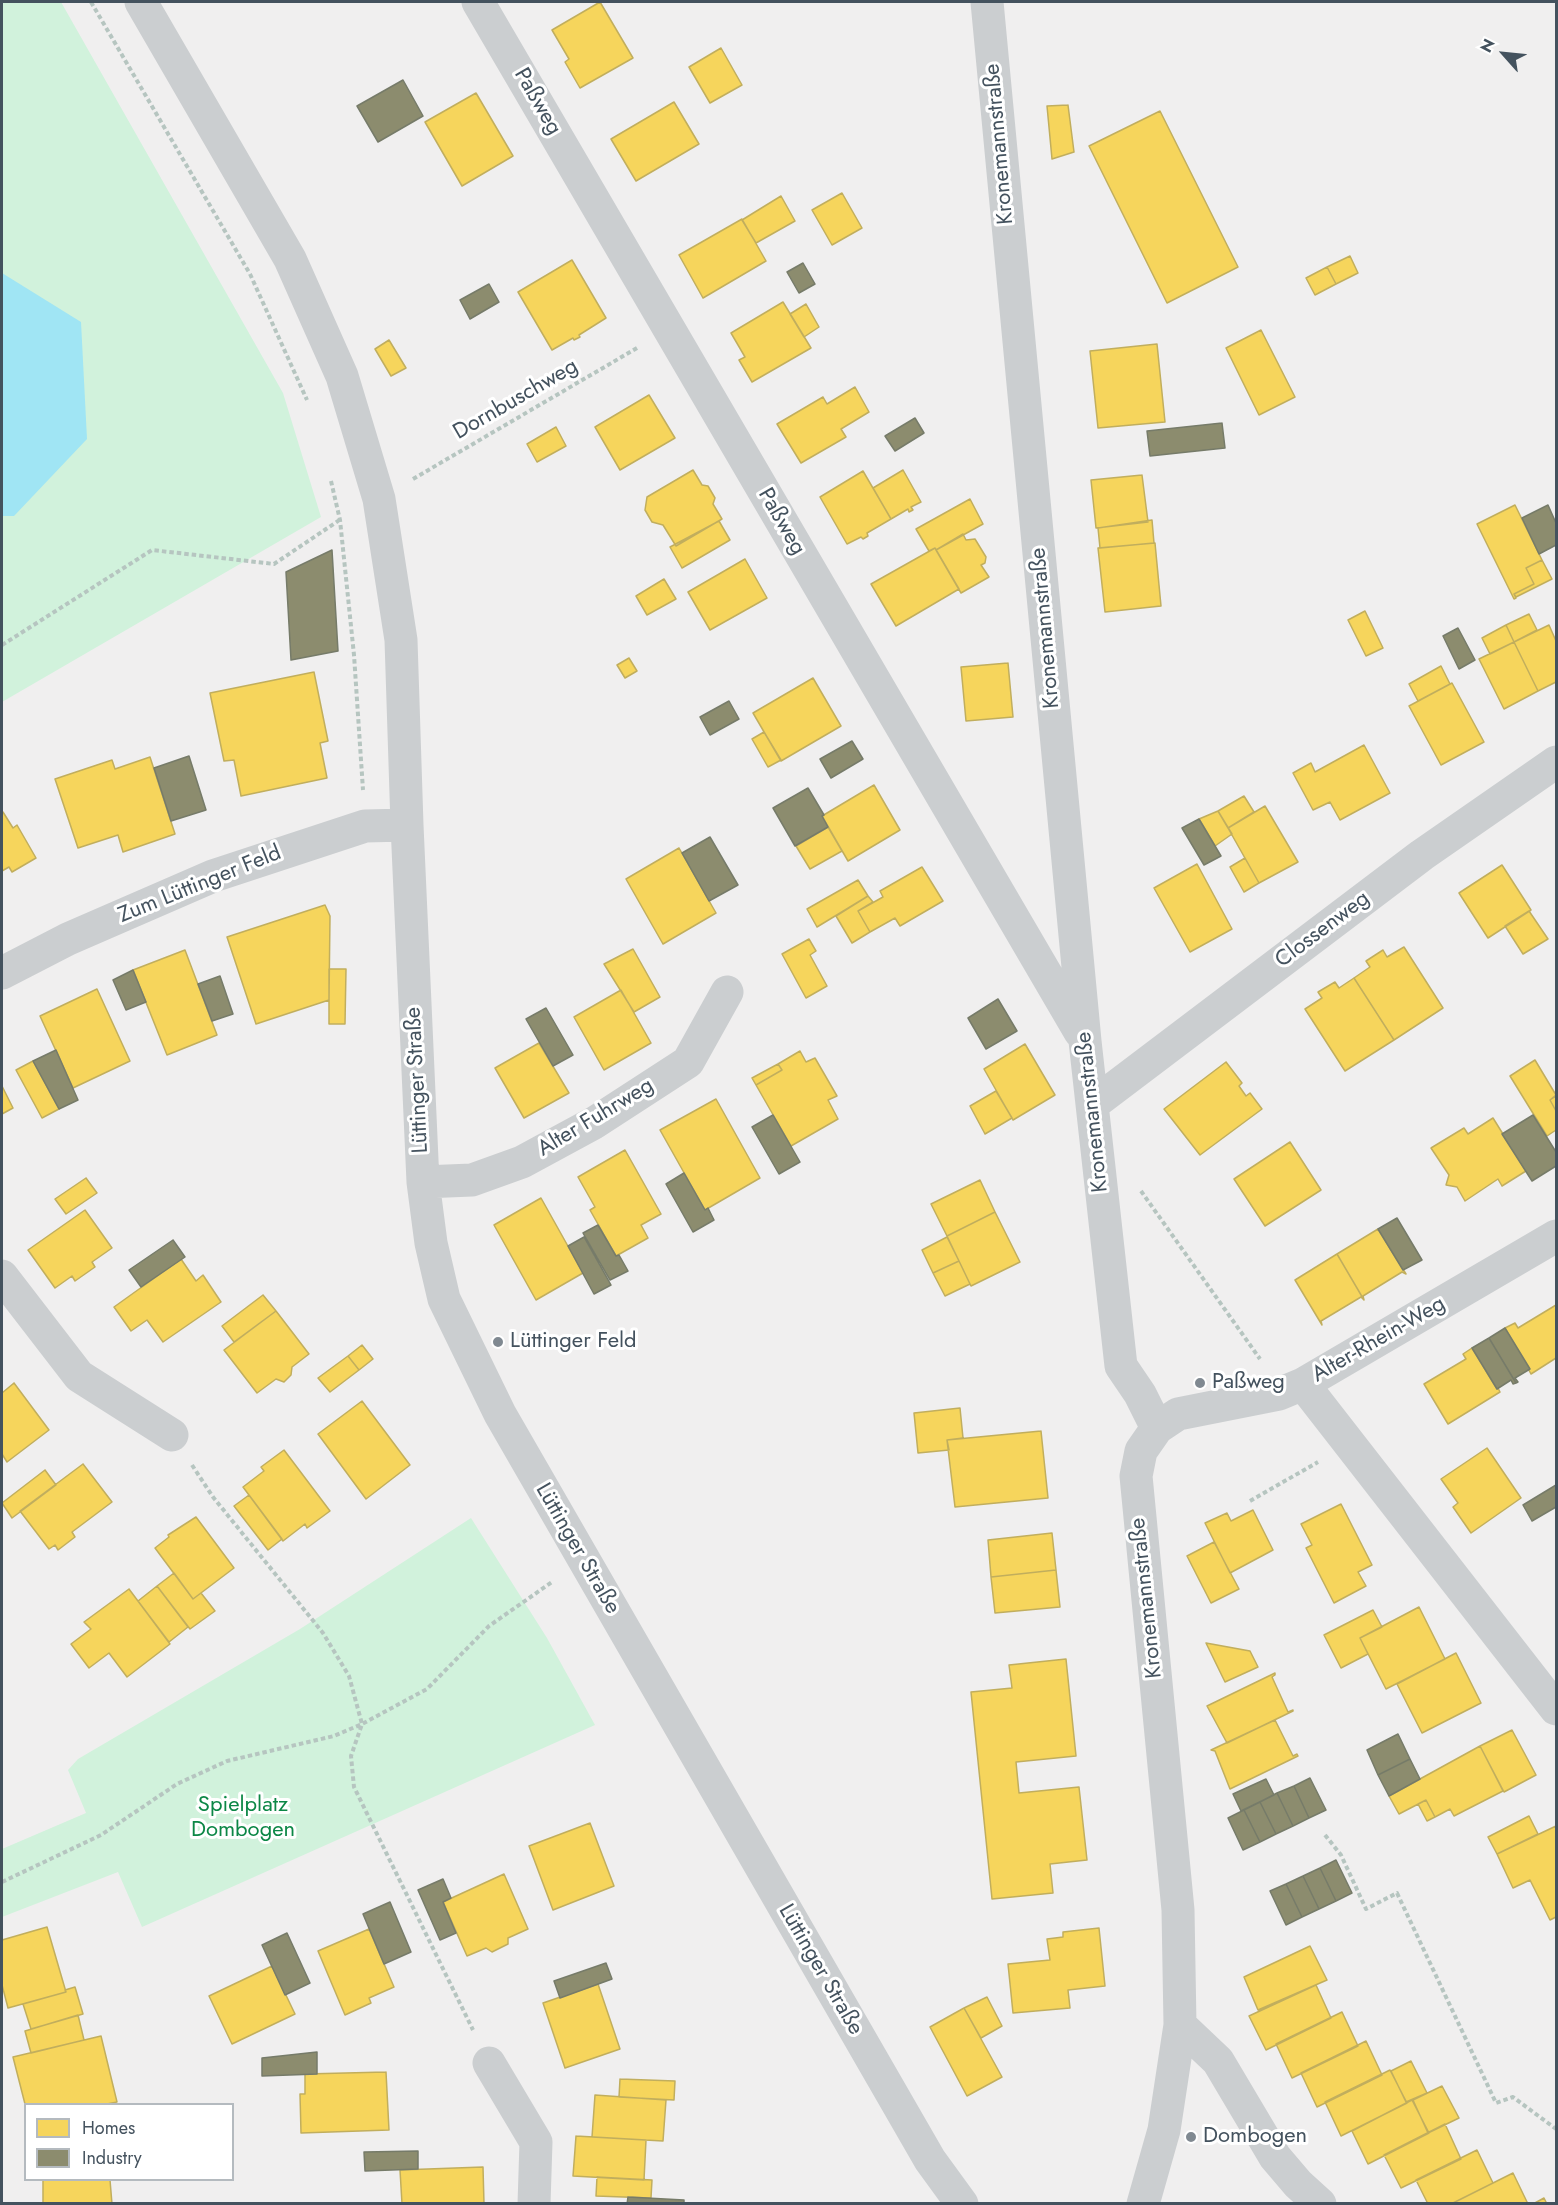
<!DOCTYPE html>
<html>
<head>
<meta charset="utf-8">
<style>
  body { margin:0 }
  #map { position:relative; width:1558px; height:2205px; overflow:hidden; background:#f0efef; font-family:Jost,sans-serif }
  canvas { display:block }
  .frame { position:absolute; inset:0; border:3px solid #44525e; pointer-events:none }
  .legend { position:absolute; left:24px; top:2103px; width:210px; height:78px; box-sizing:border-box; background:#fff; border:2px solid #b4babf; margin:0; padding:8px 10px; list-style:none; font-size:18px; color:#44525e }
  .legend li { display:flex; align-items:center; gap:12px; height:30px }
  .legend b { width:30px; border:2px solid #b4babf }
  .north { position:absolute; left:1474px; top:24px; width:60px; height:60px; -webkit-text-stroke:4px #fff; paint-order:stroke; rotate:297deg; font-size:16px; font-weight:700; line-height:24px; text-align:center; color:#44525e }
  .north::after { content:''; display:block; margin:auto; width:21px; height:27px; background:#44525e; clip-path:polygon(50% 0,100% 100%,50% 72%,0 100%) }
</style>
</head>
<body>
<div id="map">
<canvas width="1558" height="2205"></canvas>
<div class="frame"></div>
<ul class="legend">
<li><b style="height:16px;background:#f6d55c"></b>Homes</li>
<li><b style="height:16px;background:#8c8c6e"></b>Industry</li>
</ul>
<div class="north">N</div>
</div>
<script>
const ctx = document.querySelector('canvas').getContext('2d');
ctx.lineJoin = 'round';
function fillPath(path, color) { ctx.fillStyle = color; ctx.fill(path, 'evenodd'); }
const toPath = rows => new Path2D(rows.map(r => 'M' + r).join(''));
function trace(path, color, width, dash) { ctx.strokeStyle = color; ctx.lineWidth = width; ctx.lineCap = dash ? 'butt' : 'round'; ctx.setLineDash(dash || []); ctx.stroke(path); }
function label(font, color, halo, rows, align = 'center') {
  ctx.font = font + ' Jost,sans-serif'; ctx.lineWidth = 6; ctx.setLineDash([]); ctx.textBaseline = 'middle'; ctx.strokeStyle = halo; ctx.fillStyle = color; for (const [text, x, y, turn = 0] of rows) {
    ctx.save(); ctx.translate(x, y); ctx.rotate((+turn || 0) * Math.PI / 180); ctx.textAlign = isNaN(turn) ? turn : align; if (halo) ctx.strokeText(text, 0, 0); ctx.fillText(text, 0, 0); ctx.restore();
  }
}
fillPath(toPath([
  [2,2,61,2,283,393,321,517,2,702],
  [471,1518,547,1638,595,1725,142,1927,118,1872,2,1917,2,1849,86,1813,68,1770,78,1759,300,1629]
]), '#d1f2dc');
fillPath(toPath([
  [2,273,81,322,87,439,14,516,2,516]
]), '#a0e5f4');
const homes = toPath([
  [600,2,633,58,580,88,565,62,569,59,552,30,600,2],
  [721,48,742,85,710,103,689,67,721,48],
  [476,93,513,156,462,186,425,122,476,93],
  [674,102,699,144,636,181,611,139,674,102],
  [1068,105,1074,152,1052,159,1047,106,1068,105],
  [1160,111,1238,267,1167,303,1089,146,1160,111],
  [842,193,862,228,832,245,812,210,842,193],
  [781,196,795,221,756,243,742,220,781,196],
  [742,219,766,261,703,298,679,255,742,219],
  [1350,256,1358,273,1336,284,1327,267,1350,256],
  [572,260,606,318,579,335,580,337,574,340,573,338,552,350,518,292,572,260],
  [1327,267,1336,284,1315,295,1306,278,1327,267],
  [783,302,811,348,752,382,739,360,745,357,731,333,783,302],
  [806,304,819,327,804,337,790,314,806,304],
  [1261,330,1295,397,1259,415,1226,348,1261,330],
  [389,340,406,368,391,376,375,349,389,340],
  [1157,344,1165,422,1098,428,1090,351,1157,344],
  [855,387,869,412,841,429,846,437,801,463,777,424,823,397,827,404,855,387],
  [649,395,675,438,620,470,595,427,649,395],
  [556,427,566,446,537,462,527,444,556,427],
  [693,470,702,485,708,486,715,498,713,504,722,519,676,546,663,525,652,522,645,510,647,497,693,470],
  [903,470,921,502,911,507,913,510,909,512,908,509,891,519,873,488,903,470],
  [863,471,891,519,867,533,868,536,863,539,861,537,847,544,820,497,863,471],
  [1142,475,1148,522,1096,528,1091,480,1142,475],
  [970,499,983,524,936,550,935,548,929,551,916,529,970,499],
  [1515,505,1542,560,1526,568,1534,584,1514,594,1516,598,1514,599,1477,524,1515,505],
  [1152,520,1154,543,1100,548,1098,528,1152,520],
  [719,521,730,540,682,568,670,547,719,521],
  [963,534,966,540,975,539,986,557,985,563,981,565,989,577,961,593,936,550,963,534],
  [1155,543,1161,606,1105,612,1098,548,1155,543],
  [935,548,959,589,896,626,871,584,935,548],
  [745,559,767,598,710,630,688,592,745,559],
  [1542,560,1552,579,1516,597,1514,594,1534,584,1526,568,1542,560],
  [664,579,676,599,647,615,636,596,664,579],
  [1365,611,1383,648,1366,656,1348,620,1365,611],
  [1529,614,1537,630,1514,642,1506,625,1529,614],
  [1506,625,1514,642,1490,654,1482,638,1506,625],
  [1549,625,1556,641,1556,682,1538,691,1514,642,1549,625],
  [1514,642,1538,691,1504,709,1479,659,1514,642],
  [629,658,637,671,625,678,617,665,629,658],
  [1008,663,1013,717,966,721,961,667,1008,663],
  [1441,666,1450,684,1418,701,1409,684,1441,666],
  [314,672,328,741,320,743,327,778,241,796,234,760,224,761,210,693,314,672],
  [813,678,841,726,781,761,753,713,813,678],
  [1452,683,1484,742,1441,765,1409,706,1452,683],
  [764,732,781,760,768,767,752,739,764,732],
  [1364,745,1390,793,1340,820,1330,802,1313,810,1293,773,1311,763,1315,772,1364,745],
  [150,757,175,834,123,852,118,835,78,848,55,779,112,760,115,769,150,757],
  [874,785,900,830,848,861,822,816,874,785],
  [1244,796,1254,812,1228,828,1218,811,1244,796],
  [1265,806,1298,862,1259,883,1228,828,1265,806],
  [1218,811,1232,834,1215,846,1199,819,1218,811],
  [2,812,3,812,13,828,17,825,36,858,12,872,9,867,2,871,2,812],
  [828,827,842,851,810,869,796,846,828,827],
  [679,848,716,913,663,944,626,879,679,848],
  [1245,858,1259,883,1244,892,1230,867,1245,858],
  [1197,864,1232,929,1190,952,1154,888,1197,864],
  [1502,865,1531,910,1488,938,1459,893,1502,865],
  [922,867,943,901,900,926,895,918,870,932,858,911,883,897,880,891,922,867],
  [858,880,868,896,817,927,807,909,858,880],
  [868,896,873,902,858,911,870,932,852,943,836,916,868,896],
  [325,905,330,916,329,1000,256,1024,227,937,325,905],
  [1529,911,1548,939,1523,954,1505,926,1529,911],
  [809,939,816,951,810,955,827,986,806,998,782,954,809,939],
  [1404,947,1443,1008,1394,1040,1354,978,1370,967,1366,961,1383,950,1387,957,1404,947],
  [633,949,660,997,634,1012,604,964,633,949],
  [185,950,217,1035,167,1055,133,970,185,950],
  [329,969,346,969,345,1024,329,1024,329,969],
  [1354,978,1394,1040,1345,1071,1305,1009,1322,998,1318,992,1335,982,1339,988,1354,978],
  [97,989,130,1061,73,1088,40,1016,97,989],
  [621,990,651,1043,604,1070,574,1017,621,990],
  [539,1043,569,1093,524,1118,495,1068,539,1043],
  [1025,1044,1055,1095,1013,1120,984,1069,1025,1044],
  [800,1051,806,1062,815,1058,837,1096,828,1100,838,1119,791,1146,756,1085,782,1070,778,1064,800,1051],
  [1535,1060,1556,1095,1550,1100,1556,1111,1556,1130,1547,1136,1510,1076,1535,1060],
  [33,1061,59,1109,42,1118,16,1070,33,1061],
  [1226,1062,1242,1083,1239,1086,1246,1096,1250,1093,1262,1109,1200,1155,1164,1109,1226,1062],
  [778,1064,782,1070,756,1085,752,1078,778,1064],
  [2,1086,13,1108,2,1114,2,1086],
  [996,1091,1012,1118,985,1134,970,1106,996,1091],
  [1556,1096,1556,1111,1550,1100,1556,1096],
  [716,1099,760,1178,705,1210,660,1130,716,1099],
  [1493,1118,1526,1171,1502,1186,1498,1179,1465,1201,1457,1187,1446,1185,1449,1175,1431,1148,1464,1128,1468,1134,1493,1118],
  [1290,1142,1321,1190,1265,1226,1234,1179,1290,1142],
  [625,1150,661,1214,641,1225,648,1238,616,1256,590,1210,595,1207,578,1177,625,1150],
  [86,1178,97,1193,66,1214,55,1199,86,1178],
  [980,1180,995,1212,947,1236,931,1204,980,1180],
  [541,1198,583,1273,536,1300,494,1225,541,1198],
  [85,1210,112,1248,92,1262,95,1267,75,1281,72,1276,55,1288,28,1250,85,1210],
  [995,1212,1020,1262,971,1286,947,1236,995,1212],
  [1378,1229,1406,1274,1402,1272,1363,1296,1364,1300,1337,1254,1378,1229],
  [947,1237,959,1261,933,1273,922,1250,947,1237],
  [1337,1254,1364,1300,1361,1297,1321,1321,1322,1325,1295,1280,1337,1254],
  [181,1259,196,1281,203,1275,221,1302,163,1342,147,1320,131,1331,114,1307,181,1259],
  [959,1261,970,1284,945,1296,933,1273,959,1261],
  [263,1295,276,1311,234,1342,222,1326,263,1295],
  [1556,1305,1556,1358,1531,1374,1505,1328,1515,1323,1518,1328,1556,1305],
  [276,1311,309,1354,292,1367,291,1375,284,1382,276,1379,257,1393,224,1350,276,1311],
  [362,1345,373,1359,359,1370,348,1356,362,1345],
  [1472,1348,1497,1389,1498,1388,1500,1392,1448,1424,1424,1384,1466,1359,1463,1354,1472,1348],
  [348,1356,359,1370,330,1392,318,1378,348,1356],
  [14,1383,49,1430,7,1462,2,1454,2,1393,14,1383],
  [362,1401,410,1465,366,1499,318,1434,362,1401],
  [960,1408,963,1438,947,1440,949,1450,918,1453,914,1413,960,1408],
  [1041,1431,1048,1498,955,1507,947,1440,1041,1431],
  [1487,1448,1521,1498,1471,1533,1453,1507,1458,1503,1441,1479,1487,1448],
  [284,1450,330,1511,307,1528,305,1524,283,1541,243,1487,264,1471,261,1467,284,1450],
  [83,1464,112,1502,72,1532,75,1537,58,1550,55,1545,49,1549,20,1511,83,1464],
  [45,1470,56,1485,12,1518,2,1503,45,1470],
  [249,1495,282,1539,268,1550,234,1506,249,1495],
  [1341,1504,1372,1565,1358,1572,1366,1586,1334,1603,1306,1548,1312,1545,1301,1524,1341,1504],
  [1253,1510,1273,1550,1230,1573,1205,1523,1227,1513,1231,1521,1253,1510],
  [196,1517,234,1568,193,1599,155,1548,169,1537,168,1535,196,1517],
  [1052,1533,1056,1570,991,1577,988,1540,1052,1533],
  [1214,1542,1239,1589,1211,1603,1187,1556,1214,1542],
  [1056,1570,1060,1607,995,1613,991,1577,1056,1570],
  [174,1573,193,1599,201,1593,215,1611,190,1629,157,1586,174,1573],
  [157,1586,188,1627,169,1642,138,1601,157,1586],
  [129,1589,170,1644,127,1677,109,1653,89,1668,71,1644,91,1629,84,1622,129,1589],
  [1419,1607,1445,1659,1386,1689,1360,1638,1419,1607],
  [1373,1610,1382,1627,1360,1638,1368,1654,1341,1668,1324,1635,1373,1610],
  [1206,1643,1250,1651,1258,1667,1225,1682,1206,1643],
  [1456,1653,1481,1703,1422,1733,1397,1684,1456,1653],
  [1066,1659,1076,1756,1016,1762,1019,1793,1079,1787,1087,1860,1050,1864,1053,1893,992,1899,971,1692,1012,1688,1009,1665,1066,1659],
  [1275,1673,1275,1675,1272,1677,1288,1712,1293,1710,1293,1711,1227,1743,1207,1706,1275,1673],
  [1275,1720,1293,1756,1297,1754,1298,1756,1230,1789,1215,1751,1211,1750,1275,1720],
  [1512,1730,1536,1775,1504,1792,1480,1746,1512,1730],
  [1480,1746,1503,1791,1454,1816,1450,1809,1435,1817,1426,1800,1399,1814,1389,1796,1480,1746],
  [1426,1800,1435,1817,1427,1821,1418,1804,1426,1800],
  [1529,1816,1538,1834,1497,1854,1488,1837,1529,1816],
  [590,1823,614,1886,553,1910,529,1846,590,1823],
  [1556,1826,1556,1917,1550,1920,1530,1880,1513,1888,1497,1854,1556,1826],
  [504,1874,528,1929,508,1938,508,1944,492,1952,486,1948,467,1956,443,1902,504,1874],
  [47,1927,66,1992,8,2008,2,1985,2,1940,47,1927],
  [1099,1928,1105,1986,1068,1990,1070,2008,1013,2013,1008,1964,1050,1960,1047,1939,1063,1937,1063,1932,1099,1928],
  [369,1929,394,1987,369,1998,371,2003,345,2015,318,1951,369,1929],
  [1310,1946,1327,1980,1258,2010,1244,1977,1310,1946],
  [272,1966,295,2014,232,2044,209,1996,272,1966],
  [598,1984,620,2049,565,2068,543,2003,598,1984],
  [1316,1985,1331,2018,1266,2050,1249,2016,1316,1985],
  [75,1987,83,2014,31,2029,23,2004,66,1992,65,1990,75,1987],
  [987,1997,1002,2026,981,2038,964,2008,987,1997],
  [964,2008,1002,2077,967,2096,930,2027,964,2008],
  [1342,2012,1358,2046,1292,2078,1276,2044,1342,2012],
  [78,2015,84,2040,31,2053,25,2031,78,2015],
  [101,2036,117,2102,107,2104,26,2104,26,2108,13,2057,101,2036],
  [1366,2041,1382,2075,1317,2107,1301,2073,1366,2041],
  [1411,2061,1427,2093,1406,2102,1391,2071,1411,2061],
  [1390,2070,1407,2103,1341,2136,1325,2102,1390,2070],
  [386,2072,389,2130,301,2133,300,2094,305,2094,305,2074,386,2072],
  [620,2079,675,2081,674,2100,619,2097,620,2079],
  [1442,2086,1459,2118,1428,2133,1413,2100,1442,2086],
  [595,2095,666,2100,663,2141,592,2137,595,2095],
  [1412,2100,1429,2133,1368,2164,1352,2131,1412,2100],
  [1445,2124,1461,2159,1401,2188,1384,2155,1445,2124],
  [576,2136,646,2140,644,2180,573,2176,576,2136],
  [1477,2150,1493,2183,1451,2204,1428,2204,1416,2180,1477,2150],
  [483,2167,484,2204,402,2204,400,2170,483,2167],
  [1513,2173,1528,2204,1451,2204,1513,2173],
  [597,2177,652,2180,651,2198,596,2196,597,2177],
  [43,2180,110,2180,112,2204,43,2204,43,2180],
  [1544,2198,1547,2204,1533,2204,1544,2198]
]);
fillPath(homes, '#f6d55c');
trace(homes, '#c1ae5d', 1.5);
const industry = toPath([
  [403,80,423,116,378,142,357,106,403,80],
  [803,263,815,284,799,293,787,272,803,263],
  [489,284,499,302,470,319,460,300,489,284],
  [915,418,924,433,895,451,885,436,915,418],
  [1222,423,1225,448,1150,456,1147,431,1222,423],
  [1548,505,1556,523,1556,545,1539,554,1522,518,1548,505],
  [332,550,338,651,291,660,286,572,332,550],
  [1458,628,1475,660,1459,669,1443,636,1458,628],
  [729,701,739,719,710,735,700,717,729,701],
  [852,741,863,759,831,778,820,759,852,741],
  [189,756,206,810,171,821,154,768,189,756],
  [808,788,824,815,822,816,828,827,795,846,773,808,808,788],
  [1199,819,1221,856,1204,865,1182,828,1199,819],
  [710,837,738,885,709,901,682,853,710,837],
  [133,970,146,1002,126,1010,113,980,133,970],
  [220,976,233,1014,212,1021,198,984,220,976],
  [998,999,1017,1031,986,1049,968,1018,998,999],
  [546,1008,573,1055,553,1066,526,1019,546,1008],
  [56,1050,78,1100,59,1109,33,1061,56,1050],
  [773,1115,800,1162,779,1174,752,1127,773,1115],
  [1533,1115,1556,1152,1556,1166,1532,1181,1502,1134,1533,1115],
  [684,1173,705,1210,708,1208,714,1220,693,1232,666,1184,684,1173],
  [1397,1218,1422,1260,1403,1270,1378,1229,1397,1218],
  [598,1225,616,1256,619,1255,628,1271,610,1280,583,1233,598,1225],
  [584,1237,611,1285,594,1294,568,1246,584,1237],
  [173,1240,185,1257,141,1287,129,1270,173,1240],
  [1505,1328,1530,1369,1515,1378,1518,1382,1516,1383,1489,1338,1505,1328],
  [1489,1338,1516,1383,1513,1384,1511,1380,1497,1389,1472,1348,1489,1338],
  [1556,1485,1556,1507,1532,1521,1523,1505,1556,1485],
  [1398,1734,1410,1759,1378,1775,1367,1750,1398,1734],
  [1410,1759,1420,1779,1389,1796,1378,1775,1410,1759],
  [1310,1778,1326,1810,1309,1818,1294,1786,1310,1778],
  [1266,1779,1274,1795,1241,1811,1233,1794,1266,1779],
  [1294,1786,1309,1818,1293,1826,1277,1793,1294,1786],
  [1277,1793,1293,1826,1276,1834,1260,1802,1277,1793],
  [1260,1802,1276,1834,1260,1842,1244,1810,1260,1802],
  [1244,1810,1260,1842,1243,1850,1228,1818,1244,1810],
  [1336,1860,1352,1893,1336,1901,1320,1868,1336,1860],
  [1320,1868,1336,1901,1319,1909,1303,1876,1320,1868],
  [1303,1876,1319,1909,1302,1917,1286,1884,1303,1876],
  [443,1879,451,1898,443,1902,456,1933,440,1940,418,1890,443,1879],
  [1286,1884,1302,1917,1286,1925,1270,1891,1286,1884],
  [390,1902,411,1952,384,1964,363,1914,390,1902],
  [287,1933,310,1983,285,1995,262,1945,287,1933],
  [606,1963,612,1979,560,1998,554,1981,606,1963],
  [317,2052,317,2074,262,2076,262,2058,317,2052],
  [418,2151,418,2169,365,2171,364,2152,418,2151],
  [628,2197,684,2200,684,2204,627,2204,628,2197]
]);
fillPath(industry, '#8c8c6e');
trace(industry, '#767b69', 1.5);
trace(toPath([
  [91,2,250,274,307,400],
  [413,479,637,348],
  [331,481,340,520,354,655,363,790],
  [2,645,152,550,274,564,341,519],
  [1141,1191,1260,1359],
  [192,1465,213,1497,323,1633,349,1676,362,1724,351,1756,354,1787,473,2030],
  [1250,1501,1318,1462],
  [1325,1835,1341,1855,1366,1909,1397,1893,1496,2103,1513,2097,1556,2129],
  [2,1882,101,1835,177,1784,227,1761,334,1736,362,1724,427,1689,489,1626,552,1582]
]), '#b6c5c0', 4, [4.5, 3]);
trace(toPath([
  [141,2,290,259,342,376,379,499,401,640,407,825,423,1182,431,1243,444,1299,500,1414,930,2160,962,2204],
  [478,2,1080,1032],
  [987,2,1085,1041,1121,1366,1140,1394,1157,1428],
  [2,973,68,939,213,876,365,826,407,825],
  [1093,1104,1422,855,1556,762],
  [423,1182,472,1180,522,1162,594,1123,688,1062,727,992],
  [2,1276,79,1376,172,1435],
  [1303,1384,1556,1709],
  [1180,2025,1218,2061,1275,2157,1298,2184,1320,2204],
  [489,2063,536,2142,534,2204],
  [1143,2204,1164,2130,1180,2025,1178,1910,1136,1476,1141,1451,1157,1428,1178,1414,1279,1394,1303,1384,1556,1236]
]), '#cbced0', 33);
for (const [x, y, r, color] of [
  [498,1342,6,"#808991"],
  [1200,1383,6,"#808991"],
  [1191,2137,6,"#808991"]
]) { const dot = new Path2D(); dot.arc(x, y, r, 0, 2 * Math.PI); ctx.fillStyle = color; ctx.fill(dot); trace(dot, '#fff', 2); }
label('22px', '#44525e', '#fff', [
  ["Paßweg",537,102,60],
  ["Kronemannstraße",1000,144,-95],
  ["Dornbuschweg",516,400,-30],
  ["Paßweg",781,522,60],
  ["Kronemannstraße",1046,628,-95],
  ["Zum Lüttinger Feld",200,885,-22],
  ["Clossenweg",1323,930,-37],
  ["Lüttinger Straße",418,1080,-93],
  ["Kronemannstraße",1093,1112,-96],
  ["Alter Fuhrweg",596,1118,-31],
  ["Alter-Rhein-Weg",1379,1340,-30],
  ["Lüttinger Straße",577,1549,60],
  ["Kronemannstraße",1147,1598,-96],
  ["Lüttinger Straße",820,1970,60]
]);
label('22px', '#44525e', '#fff', [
  ["Lüttinger Feld",510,1342],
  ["Paßweg",1212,1383],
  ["Dombogen",1203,2137]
], 'left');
label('22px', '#0c8746', '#fff', [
  ["Spielplatz",243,1806],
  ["Dombogen",243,1831]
]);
</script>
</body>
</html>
